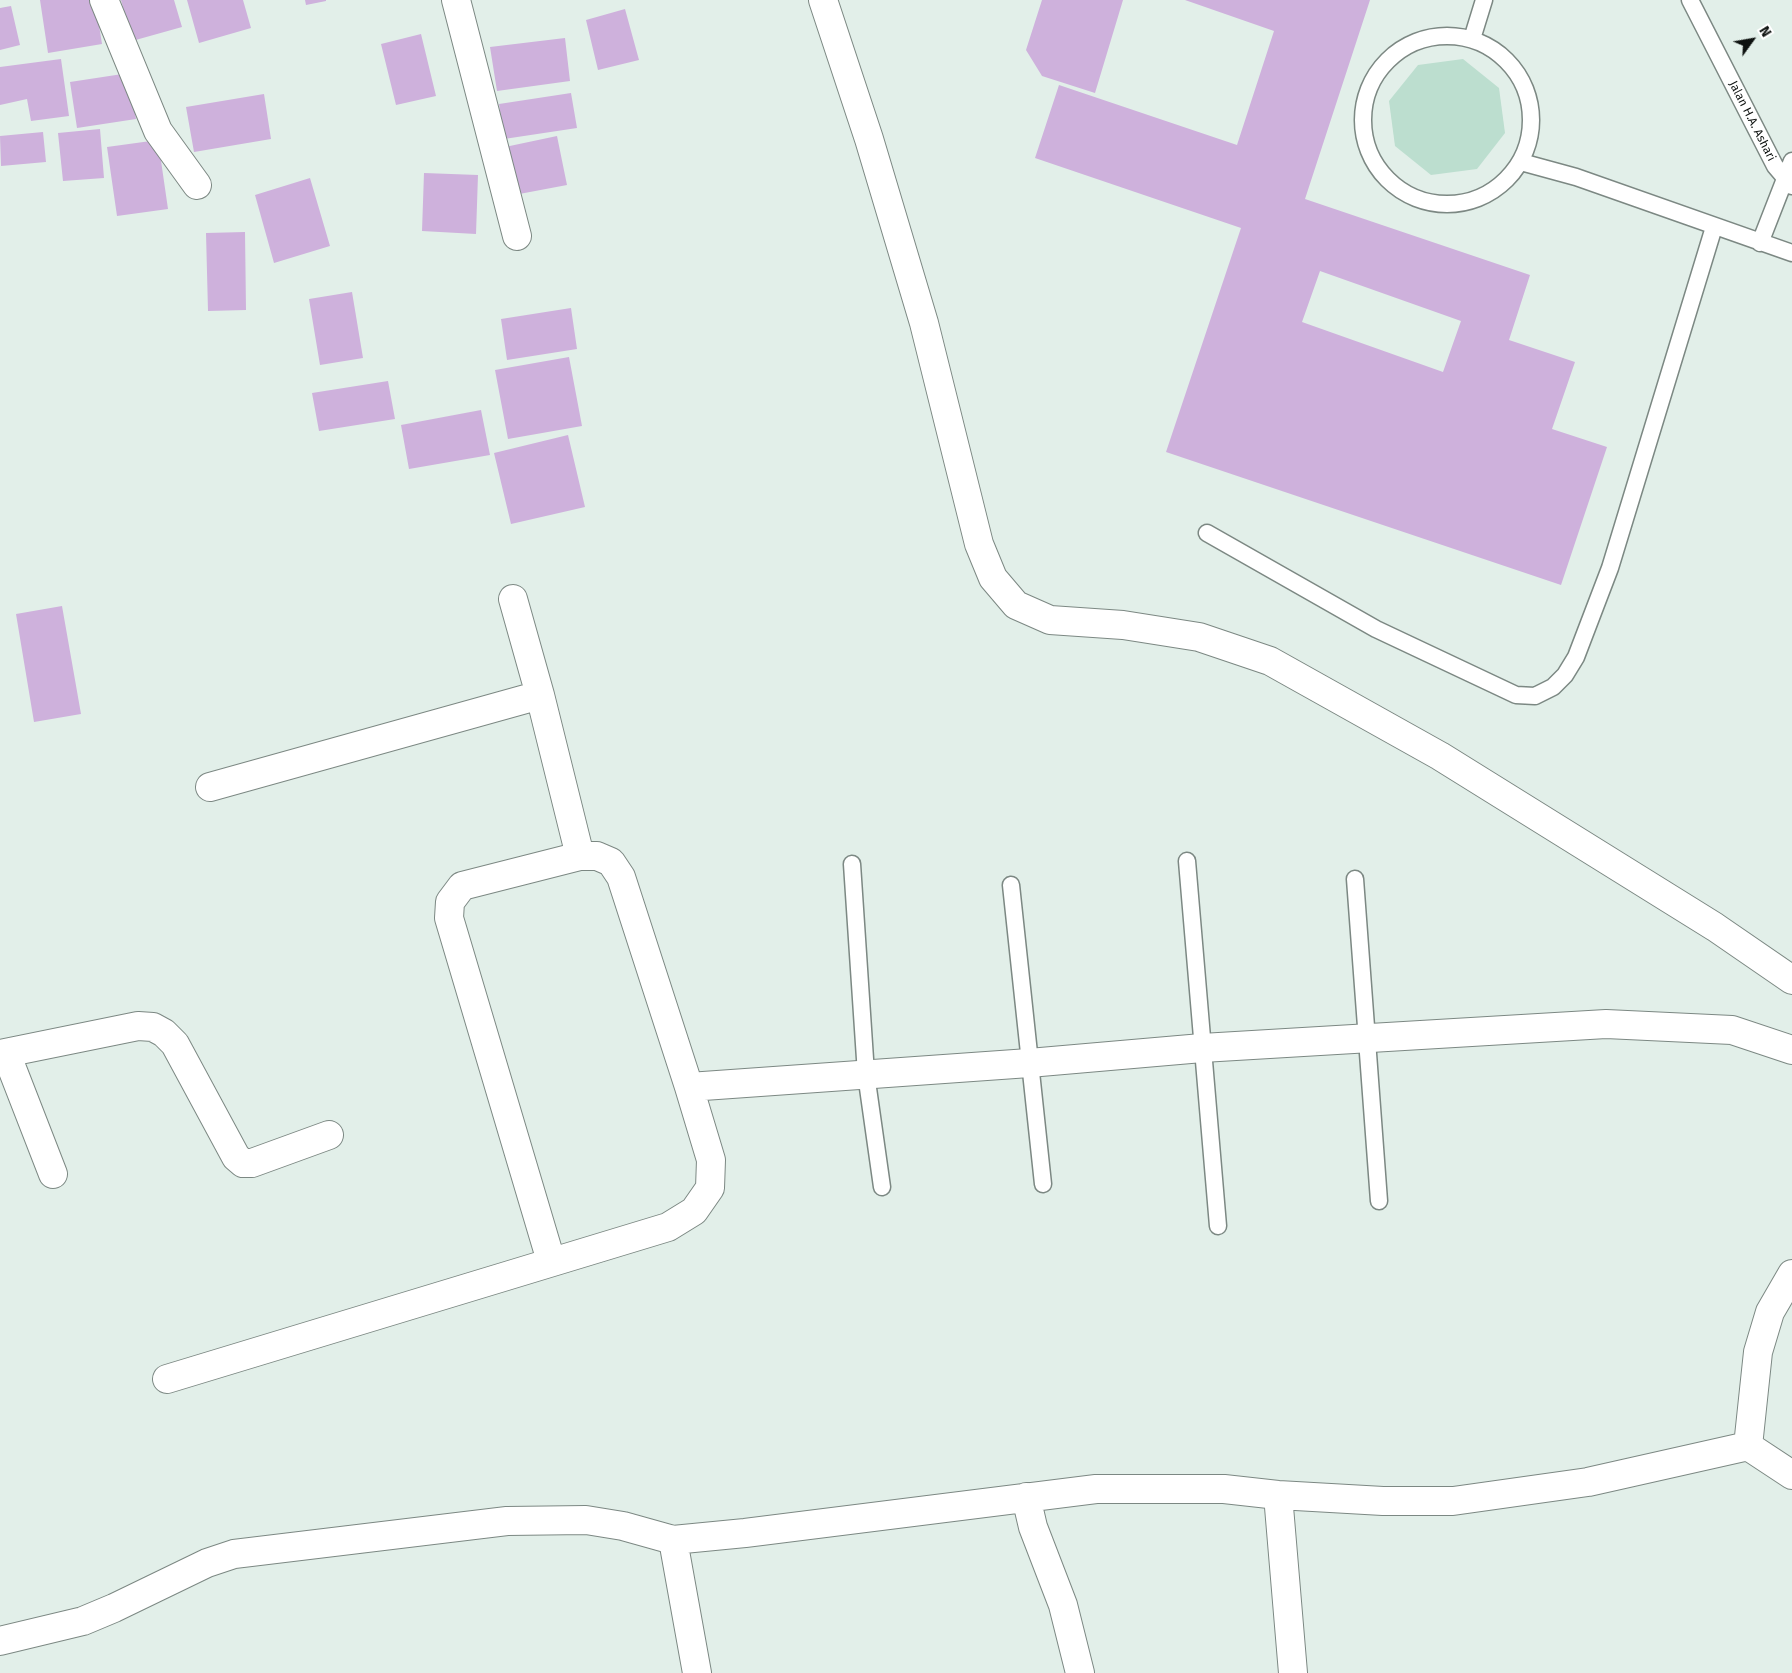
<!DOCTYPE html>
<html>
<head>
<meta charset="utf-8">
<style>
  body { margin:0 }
  #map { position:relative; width:1792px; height:1673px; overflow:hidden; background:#e2efe9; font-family:"Fira Sans",sans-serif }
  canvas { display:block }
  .north { position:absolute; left:1727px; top:15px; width:50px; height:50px; -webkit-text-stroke:4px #fff; paint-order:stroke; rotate:58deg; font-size:14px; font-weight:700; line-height:20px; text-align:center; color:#0d110f }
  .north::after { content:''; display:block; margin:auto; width:18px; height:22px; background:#0d110f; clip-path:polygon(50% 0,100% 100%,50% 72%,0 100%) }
</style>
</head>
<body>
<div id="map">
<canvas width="1792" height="1673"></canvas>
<div class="north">N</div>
</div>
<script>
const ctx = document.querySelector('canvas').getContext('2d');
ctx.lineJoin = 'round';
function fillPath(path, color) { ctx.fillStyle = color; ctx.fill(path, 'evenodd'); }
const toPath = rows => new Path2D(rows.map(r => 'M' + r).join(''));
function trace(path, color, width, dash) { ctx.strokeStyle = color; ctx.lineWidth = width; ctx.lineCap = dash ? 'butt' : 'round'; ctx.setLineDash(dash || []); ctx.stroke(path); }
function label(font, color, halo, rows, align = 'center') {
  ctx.font = font + ' "Fira Sans",sans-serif'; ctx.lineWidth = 4; ctx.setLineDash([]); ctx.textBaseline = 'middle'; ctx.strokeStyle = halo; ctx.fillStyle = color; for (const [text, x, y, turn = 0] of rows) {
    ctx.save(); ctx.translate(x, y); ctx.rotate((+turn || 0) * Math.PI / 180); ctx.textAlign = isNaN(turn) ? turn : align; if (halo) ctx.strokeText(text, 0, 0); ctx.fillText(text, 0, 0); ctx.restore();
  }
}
fillPath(toPath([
  [1463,59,1499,88,1505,133,1477,169,1431,175,1395,146,1389,101,1418,65]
]), '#bcdecf');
fillPath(toPath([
  [40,0,95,0,102,44,48,53],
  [121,0,174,0,182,27,132,41],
  [187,0,243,0,251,28,199,43],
  [305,0,326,0,326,1,306,5],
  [1042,0,1123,0,1095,93,1042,76,1026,50],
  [1185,0,1370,0,1305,199,1530,275,1509,340,1575,362,1552,429,1607,447,1561,585,1166,452,1241,228,1035,158,1059,85,1237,145,1274,31],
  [1320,271,1461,321,1443,372,1302,322],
  [11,6,20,45,0,50,0,8],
  [625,9,639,60,598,70,586,20],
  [421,34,436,96,396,105,381,44],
  [565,38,570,81,497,91,490,47],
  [61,59,69,116,31,121,27,99,0,105,0,67],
  [129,73,136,119,77,128,70,82],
  [571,93,577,128,504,139,499,104],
  [264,94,271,139,194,152,186,107],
  [100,129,104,178,63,181,58,133],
  [43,132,46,162,1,166,0,136],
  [557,136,567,185,514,195,505,147],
  [158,140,168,209,117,216,107,147],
  [424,173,478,175,476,234,422,231],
  [310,178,330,246,274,263,255,195],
  [245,232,246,310,208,311,206,233],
  [352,292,363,358,320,365,309,299],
  [571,308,577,349,507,360,501,319],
  [569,357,582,426,508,439,495,370],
  [388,381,395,419,319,431,312,393],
  [481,410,490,455,409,469,401,425],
  [568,435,585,507,511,524,494,453],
  [62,606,81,714,34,722,16,614]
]), '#ceb1dc');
const service = toPath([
  [1690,0,1775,166,1792,186],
  '1363 120a84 84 0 1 1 168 0a84 84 0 1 1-168 0Z',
  [1472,39,1484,0],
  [1521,162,1576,177,1792,253],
  [1760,243,1792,161],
  [1207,533,1376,629,1516,695,1535,696,1553,687,1565,675,1576,657,1610,568,1714,227],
  [1187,861,1218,1226],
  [852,864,866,1074,882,1187],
  [1355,879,1379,1201],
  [1011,885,1043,1184]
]);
const minor = toPath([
  [104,0,158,131,197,185],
  [456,0,517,236],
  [823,0,869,139,924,323,979,544,993,578,1016,605,1050,620,1123,625,1199,637,1270,661,1440,756,1715,927,1792,980],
  [513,599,540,695,580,856,597,856,611,862,621,877,689,1087,1029,1063,1202,1048,1606,1024,1732,1030,1792,1050],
  [210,787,540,695],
  [6,1053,53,1174],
  [0,1054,138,1026,153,1027,164,1033,175,1044,236,1157,243,1163,252,1163,329,1135],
  [551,1261,449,918,450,902,462,886,580,856],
  [167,1379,668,1227,694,1211,710,1188,711,1160,689,1087],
  [1748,1446,1758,1352,1770,1312,1792,1274],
  [1278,1495,1293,1673],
  [1026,1497,1033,1527,1063,1605,1080,1673],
  [673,1540,697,1673],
  [0,1641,83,1621,114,1608,207,1563,234,1554,507,1521,586,1520,623,1526,673,1540,745,1533,1096,1489,1224,1489,1278,1495,1383,1501,1453,1501,1588,1482,1748,1446,1792,1475]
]);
trace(service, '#7c8883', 19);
trace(minor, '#7c8883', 30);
trace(service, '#fff', 16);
trace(minor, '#fff', 28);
label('12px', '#0d110f', '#fff', [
  ["Jalan H.A. Ashari",1752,121,63]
]);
</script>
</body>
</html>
